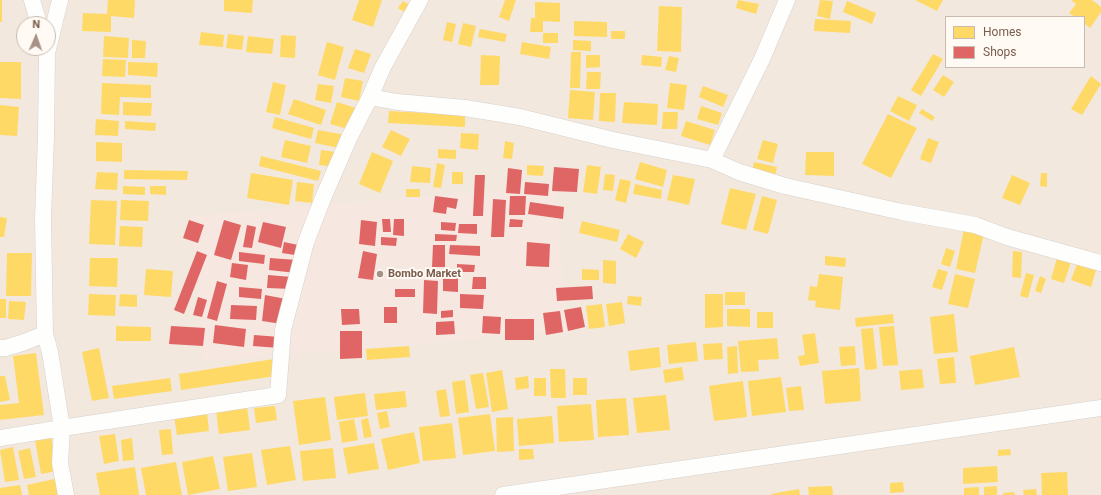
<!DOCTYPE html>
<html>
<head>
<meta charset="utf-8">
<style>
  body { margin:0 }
  #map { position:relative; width:1101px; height:495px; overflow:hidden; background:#f9f5f0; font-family:Roboto,sans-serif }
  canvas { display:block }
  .legend { position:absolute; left:945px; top:16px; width:140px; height:52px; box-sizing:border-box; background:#fffaf3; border:1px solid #cabbb1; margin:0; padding:5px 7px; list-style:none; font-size:12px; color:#7a5c4d }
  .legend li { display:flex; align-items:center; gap:8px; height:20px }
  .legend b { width:20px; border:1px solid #cabbb1 }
  .north { position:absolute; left:16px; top:16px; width:40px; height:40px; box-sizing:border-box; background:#fffaf3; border:1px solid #cabbb1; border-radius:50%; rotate:2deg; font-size:11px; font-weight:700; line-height:16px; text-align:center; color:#7a5c4d }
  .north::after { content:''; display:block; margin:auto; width:14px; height:18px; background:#a69286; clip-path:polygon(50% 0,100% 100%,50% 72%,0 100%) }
</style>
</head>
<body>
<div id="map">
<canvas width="1101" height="495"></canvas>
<ul class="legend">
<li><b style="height:11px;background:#ffd966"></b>Homes</li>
<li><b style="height:11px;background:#e06666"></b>Shops</li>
</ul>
<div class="north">N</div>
</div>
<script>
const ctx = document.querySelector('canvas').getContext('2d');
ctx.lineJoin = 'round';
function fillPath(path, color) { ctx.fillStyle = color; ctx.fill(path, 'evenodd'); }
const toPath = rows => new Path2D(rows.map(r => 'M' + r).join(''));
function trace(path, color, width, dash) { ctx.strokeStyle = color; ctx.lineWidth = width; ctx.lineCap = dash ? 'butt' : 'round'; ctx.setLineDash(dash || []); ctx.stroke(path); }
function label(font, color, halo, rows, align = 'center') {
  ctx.font = font + ' Roboto,sans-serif'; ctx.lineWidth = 4; ctx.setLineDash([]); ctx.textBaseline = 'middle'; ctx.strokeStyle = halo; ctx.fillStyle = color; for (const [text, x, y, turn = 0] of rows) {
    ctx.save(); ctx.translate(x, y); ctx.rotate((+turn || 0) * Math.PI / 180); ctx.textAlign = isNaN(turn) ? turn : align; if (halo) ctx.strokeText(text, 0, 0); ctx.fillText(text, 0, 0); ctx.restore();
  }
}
fillPath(toPath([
  [0,0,1101,0,1101,495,0,495],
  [946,17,1084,17,1084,67,946,67],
  [24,24,48,24,48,48,24,48]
]), '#f2e8de');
fillPath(toPath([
  [555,186,568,331,204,362,191,216]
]), '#f6e8e1');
fillPath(toPath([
  [0,0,2,0,2,22,0,22],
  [108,0,135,0,134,18,111,16,111,32,82,31,83,13,107,14],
  [224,0,253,0,252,13,224,11],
  [359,0,382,0,373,27,352,20],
  [505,0,516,0,509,21,499,17],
  [738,0,759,4,756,14,736,8],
  [820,0,833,1,830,19,817,16],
  [915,0,943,0,937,11],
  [1071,0,1092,0,1101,7,1101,12,1090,28,1084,23,1084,17,1075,17,1069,13,1076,4],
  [403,1,412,6,407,14,398,8],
  [847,1,876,13,872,24,843,12],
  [535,2,560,3,560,22,543,21,543,32,530,32,531,18,535,18],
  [659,6,682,7,681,52,657,51],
  [815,19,851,21,850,33,814,31],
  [574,21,607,22,607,37,574,36],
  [447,22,456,24,452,42,443,40],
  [463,23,476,26,471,47,458,44],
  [480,29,507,34,505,42,478,37],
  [611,31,625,31,625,39,611,39],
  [201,32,224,35,223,47,199,45],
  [543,33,558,33,558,43,543,43],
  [228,34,244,36,242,50,226,48],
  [281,35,296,36,295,58,280,57],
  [104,36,129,38,128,58,103,57],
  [248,36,274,39,272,54,246,52],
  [132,40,146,41,145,58,132,58],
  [573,40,591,41,591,51,573,50],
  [327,42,344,47,335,80,318,75],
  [522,42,551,47,549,59,520,54],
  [355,49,371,54,364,73,348,68],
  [571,52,581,52,580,88,570,88],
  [933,54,943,59,921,96,911,90],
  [481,55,500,56,499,85,480,85],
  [586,55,600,55,600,67,586,68],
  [642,55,662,57,661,67,641,65],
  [669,56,679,58,676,72,665,70],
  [103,59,126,60,125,77,102,76],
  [0,62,21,62,21,99,0,98],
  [128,62,158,63,157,77,128,75],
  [587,72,601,72,600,89,586,89],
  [943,75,954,82,944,97,933,90],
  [1091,76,1101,84,1082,115,1071,109],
  [345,78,363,81,359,101,341,97],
  [273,82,286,85,280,115,266,112],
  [102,83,151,85,151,98,120,97,119,115,101,114],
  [670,83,687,85,684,110,667,108],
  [318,84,334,86,331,103,315,100],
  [703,86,728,95,723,107,699,97],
  [570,90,595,92,593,120,568,118],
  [600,93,616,93,615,122,599,121],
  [898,96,917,105,909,121,890,111],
  [294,99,326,110,321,125,288,114],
  [123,102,152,103,151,116,123,115],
  [337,102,359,109,351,130,330,124],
  [624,102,658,104,657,125,622,123],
  [0,105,19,107,17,136,0,135],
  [701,106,722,113,718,125,697,119],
  [922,109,935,117,932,121,919,113],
  [389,111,465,115,465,127,388,123],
  [663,112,678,112,677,129,662,129],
  [888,114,917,128,891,178,862,164],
  [275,117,314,128,311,139,272,128],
  [96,119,119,121,118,136,95,135],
  [125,121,156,123,155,131,125,129],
  [686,121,715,130,710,145,681,136],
  [318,130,341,134,338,148,315,143],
  [391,130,410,139,401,156,382,147],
  [461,133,479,134,478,150,460,148],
  [928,138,939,142,931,163,920,159],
  [285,140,311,146,307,163,281,157],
  [763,140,778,144,773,163,757,159],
  [505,141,514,143,512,159,503,158],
  [96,142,122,143,122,162,96,161],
  [438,149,456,150,456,159,438,158],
  [321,150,336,152,335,167,319,165],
  [372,152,393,161,380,193,359,184],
  [806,152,834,152,834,176,805,175],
  [261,156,321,171,318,181,259,166],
  [640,162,667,170,663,187,635,179],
  [754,162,777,167,775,177,752,172],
  [437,163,445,165,441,188,433,187],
  [527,165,544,166,543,176,527,175],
  [587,165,601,167,597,194,583,192],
  [412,166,431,168,430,183,410,182],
  [124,170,188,171,187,180,124,179],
  [97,172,118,173,117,190,95,189],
  [452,172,463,172,463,184,452,184],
  [251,173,293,180,289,205,247,198],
  [1041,173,1047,173,1047,187,1040,186],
  [605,174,615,175,613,191,603,190],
  [673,175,695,179,689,205,667,200],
  [1012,175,1030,183,1020,205,1002,198],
  [620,179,631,181,626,203,615,200],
  [297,182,314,184,312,203,295,201],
  [635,184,662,190,661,199,633,194],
  [123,186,145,187,145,195,123,194],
  [150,186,166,186,166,195,150,194],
  [730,188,756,194,746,230,721,224],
  [406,189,420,189,420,197,406,197],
  [762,196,777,200,768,234,753,230],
  [91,200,117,201,115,245,89,244],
  [121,200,149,201,148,221,120,220],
  [0,217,7,218,4,237,0,237],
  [582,221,620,230,617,242,579,233],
  [120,226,143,227,142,247,119,246],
  [964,229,984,233,975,273,956,269],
  [628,234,644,242,636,258,620,249],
  [946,248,955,251,950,267,941,264],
  [1013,251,1022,252,1021,278,1012,277],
  [7,253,32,253,31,296,6,296],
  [825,256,846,258,845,267,825,265],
  [90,258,118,258,117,287,89,286],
  [1057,258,1071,262,1064,283,1051,279],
  [603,260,616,261,616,284,603,283],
  [1078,261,1097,267,1091,287,1071,280],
  [146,269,173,271,171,297,144,295],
  [582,269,599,270,599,280,582,280],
  [938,269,948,272,942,290,932,287],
  [1026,273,1034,275,1028,298,1020,296],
  [819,274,843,277,840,310,815,307,816,301,808,300,810,286,817,287],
  [955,274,975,279,968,308,948,304],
  [1040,276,1046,279,1041,293,1035,291],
  [725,292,745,292,745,305,725,305],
  [89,294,116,295,115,316,88,315],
  [120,294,137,295,137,307,119,306],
  [705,294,723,294,723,327,705,328],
  [628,296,642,297,641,306,627,304],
  [0,299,6,299,6,318,0,318],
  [9,301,26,302,24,320,8,319],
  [622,302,625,323,609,326,606,304],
  [602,304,605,327,589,329,586,306],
  [727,309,750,309,750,327,727,326],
  [757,312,773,312,773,328,757,328],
  [893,314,894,323,856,327,855,318],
  [954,314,958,352,934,354,930,317],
  [116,326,151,327,151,341,116,341],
  [894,326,898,365,883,366,879,327],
  [873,328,877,369,865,370,861,329],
  [815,333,819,363,800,366,798,356,805,355,802,335],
  [777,338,779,359,758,360,759,371,741,372,738,341],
  [696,342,698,361,669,364,667,345],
  [722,343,723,359,704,360,703,344],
  [409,346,410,357,367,360,366,349],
  [737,346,738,373,728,374,727,347],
  [855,346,856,365,841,366,839,347],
  [659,347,661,367,630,371,628,351],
  [1014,347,1020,377,975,385,970,356],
  [99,348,109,398,92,401,82,352],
  [36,353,44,415,0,420,0,405,19,403,13,356],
  [954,357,956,383,940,384,937,359],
  [274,359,276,376,181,390,179,374],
  [682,367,684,380,665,383,663,370],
  [859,368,861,401,825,404,822,371],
  [550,369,565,369,566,398,551,398],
  [922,369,924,388,901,390,899,371],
  [502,370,508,409,492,412,486,373],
  [483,373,489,407,476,409,470,375],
  [0,376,5,376,10,400,0,402],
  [528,376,529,388,516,390,515,378],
  [781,377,786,412,752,416,748,381],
  [170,378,172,391,114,399,112,386],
  [534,378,546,378,546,396,534,396],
  [573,378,587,378,587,395,573,395],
  [465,380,469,412,456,414,452,382],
  [743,381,747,417,714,421,709,386],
  [801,386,804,410,789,411,786,388],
  [446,389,450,416,440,417,436,391],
  [405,391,407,407,376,410,374,394],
  [365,393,368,416,337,420,334,397],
  [666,395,670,430,637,433,633,398],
  [325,397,331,440,299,445,293,401],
  [626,398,629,435,598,437,596,400],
  [591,404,594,440,559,442,557,406],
  [247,406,250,430,219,434,216,410],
  [275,406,277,420,256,423,254,408],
  [387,411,390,427,380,429,377,413],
  [207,412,209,431,177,435,174,416],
  [490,414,495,451,463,455,458,418],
  [552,416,554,443,519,446,517,419],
  [513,417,514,451,497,452,496,418],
  [368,418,372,437,364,438,361,420],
  [354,419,358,440,342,443,339,422],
  [452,423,456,458,423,461,419,427],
  [171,429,173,454,162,455,159,430],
  [414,432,420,463,388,470,381,439],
  [115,434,119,461,104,464,99,436],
  [51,437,57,471,41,474,35,440],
  [132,438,134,460,123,461,121,440],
  [374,443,379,469,348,474,343,448],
  [290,446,296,480,267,485,261,450],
  [13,447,19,480,5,482,0,450],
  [30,448,36,477,24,479,18,451],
  [333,448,336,478,303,481,300,451],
  [519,449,533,449,534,459,519,460],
  [1010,449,1011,455,998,456,998,450],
  [252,453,257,487,228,491,223,457],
  [213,456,220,489,188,495,182,462],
  [176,462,182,495,146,495,141,468],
  [997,466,998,482,963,484,963,468],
  [135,467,139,495,100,495,96,473],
  [1067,472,1068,495,1042,495,1041,473],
  [59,478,62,495,29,495,27,485],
  [903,482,904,492,890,493,890,483],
  [20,485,22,495,0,495,0,488],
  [832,486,833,495,809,495,808,487],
  [997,486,997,495,984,495,984,487],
  [979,487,979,495,964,495,964,488],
  [799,489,800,495,771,495,771,494],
  [1036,489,1037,495,1024,495,1023,490],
  [1014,492,1015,495,1003,495,1003,493]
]), '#ffd966');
fillPath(toPath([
  [554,167,579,169,577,192,552,191],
  [508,168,522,170,520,194,506,193],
  [475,175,485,175,483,216,473,216],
  [525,182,549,184,548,196,524,194],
  [435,196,458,199,456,209,447,207,446,214,433,212],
  [510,196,526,196,525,215,509,215],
  [493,199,506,200,504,237,491,237],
  [530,202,564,207,563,219,528,214],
  [382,219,390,219,391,232,383,232],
  [394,219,404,219,404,236,393,235],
  [510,219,523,220,522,227,509,227],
  [189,220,204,225,198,243,183,238],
  [224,220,241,225,231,260,214,255],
  [361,220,377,222,375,246,359,244],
  [263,222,286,227,281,248,258,242],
  [441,222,456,223,455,231,441,230],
  [459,224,477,224,477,234,458,233],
  [247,225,256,227,252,248,243,247],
  [435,234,457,235,456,241,435,241],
  [381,237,397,238,396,246,381,245],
  [284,242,303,246,301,256,282,253],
  [527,242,550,244,549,267,526,266],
  [433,245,445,245,445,267,432,267],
  [450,245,480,246,480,256,449,254],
  [197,251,207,255,184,314,174,310],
  [363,251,377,254,373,280,358,278],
  [239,252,265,255,264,264,239,261],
  [270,258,297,260,296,273,269,270],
  [232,263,248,265,246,280,230,277],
  [457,264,475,265,474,272,457,272],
  [427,270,439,270,439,279,427,278],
  [443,274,458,275,458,292,443,291],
  [268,275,292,277,291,289,267,288],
  [473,277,486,277,486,289,472,289],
  [424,280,438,281,437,314,423,313],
  [217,281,227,284,217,321,207,318],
  [592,286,593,299,557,301,556,288],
  [239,287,262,289,261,299,239,297],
  [395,289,415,289,415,297,395,297],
  [460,294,484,295,483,309,460,308],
  [265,295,286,299,282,324,262,321],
  [198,297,207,300,202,317,193,315],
  [231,305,257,306,256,320,230,319],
  [384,307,397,307,397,323,384,323],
  [581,307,585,327,568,331,564,310],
  [341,309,359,309,360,324,342,325],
  [453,310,453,317,441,318,441,311],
  [560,311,563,332,546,335,543,313],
  [483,316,501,317,500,334,482,333],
  [505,319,534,319,534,340,505,340],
  [454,321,455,334,436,335,436,322],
  [215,325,246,329,244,347,213,343],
  [171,326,205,328,203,346,169,344],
  [340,331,362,331,362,358,340,359],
  [254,335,280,337,279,348,253,346]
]), '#e06666');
const minor = toPath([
  [32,0,39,24],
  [47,53,60,0],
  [370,97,397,102,465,108,520,117,613,140,712,160,739,172,785,186,902,212,975,225,1007,237,1101,263],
  [712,160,762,59,787,0],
  [0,348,5,348,22,343,45,334],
  [0,438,62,428,50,352,45,334,43,218,46,136,47,53,46,48],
  [66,495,60,463,62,428,278,395,283,330,306,242,323,198,350,136,370,97,383,67,420,0],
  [503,495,1101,408]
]);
trace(minor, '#d7d1cb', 17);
trace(minor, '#fefefd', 16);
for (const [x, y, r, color] of [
  [380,274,4,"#a69286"]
]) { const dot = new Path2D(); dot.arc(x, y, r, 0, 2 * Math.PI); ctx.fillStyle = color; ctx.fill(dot); trace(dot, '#fffaf3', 1.5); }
label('bold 11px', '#7a5c4d', '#fffaf3', [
  ["Bombo Market",388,274]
], 'left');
</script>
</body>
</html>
